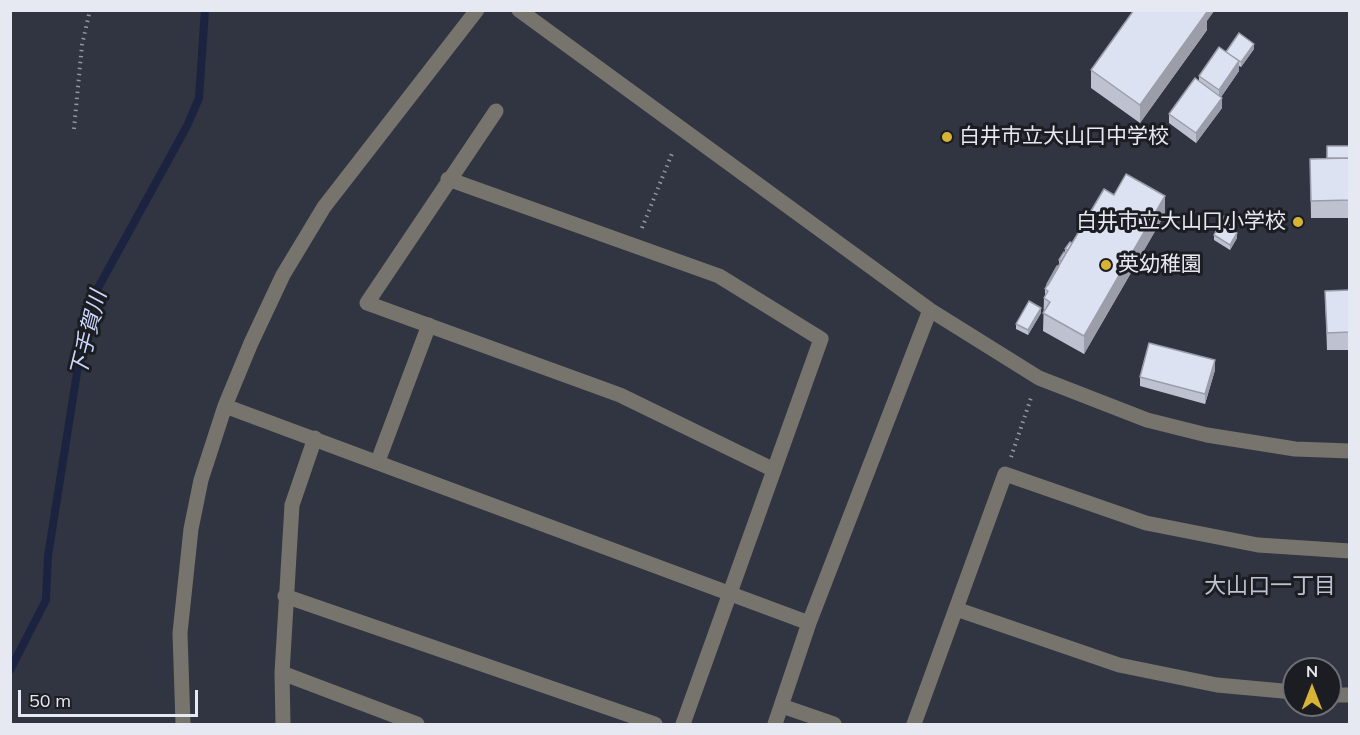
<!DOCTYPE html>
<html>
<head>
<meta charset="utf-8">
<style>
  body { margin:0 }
  #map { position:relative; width:1360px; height:735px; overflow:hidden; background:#313541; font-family:Mulish,sans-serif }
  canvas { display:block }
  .frame { position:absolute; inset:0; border:12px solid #e6e9f1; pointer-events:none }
  .north { position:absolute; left:1282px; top:657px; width:60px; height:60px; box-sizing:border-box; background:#1b1d22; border:2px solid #6c6f75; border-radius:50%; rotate:0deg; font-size:16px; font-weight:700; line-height:24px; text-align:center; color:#e6e9f1 }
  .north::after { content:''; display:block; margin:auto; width:21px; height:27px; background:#d8b434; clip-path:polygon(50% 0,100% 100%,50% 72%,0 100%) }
  .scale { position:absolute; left:18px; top:690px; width:180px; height:27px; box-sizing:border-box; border:3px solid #e6e9f1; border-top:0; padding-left:8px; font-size:18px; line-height:21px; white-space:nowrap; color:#e6e9f1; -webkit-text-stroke:4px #1b1d22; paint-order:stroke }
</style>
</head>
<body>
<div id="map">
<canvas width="1360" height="735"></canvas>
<div class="frame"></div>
<div class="north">N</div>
<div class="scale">50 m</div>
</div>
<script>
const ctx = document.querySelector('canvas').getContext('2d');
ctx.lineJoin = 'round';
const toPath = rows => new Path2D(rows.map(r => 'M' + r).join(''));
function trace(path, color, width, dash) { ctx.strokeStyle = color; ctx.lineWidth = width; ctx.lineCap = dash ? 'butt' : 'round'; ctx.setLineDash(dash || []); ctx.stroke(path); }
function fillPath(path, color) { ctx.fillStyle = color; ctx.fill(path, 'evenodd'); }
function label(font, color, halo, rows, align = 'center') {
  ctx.font = font + ' Mulish,"Noto Sans JP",sans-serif'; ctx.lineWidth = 6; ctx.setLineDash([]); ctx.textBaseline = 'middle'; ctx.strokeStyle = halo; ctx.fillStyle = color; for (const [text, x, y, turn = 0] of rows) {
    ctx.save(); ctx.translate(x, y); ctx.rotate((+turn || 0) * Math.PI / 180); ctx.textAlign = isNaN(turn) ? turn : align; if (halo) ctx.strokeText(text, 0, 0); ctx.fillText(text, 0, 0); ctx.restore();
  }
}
trace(toPath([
  [10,670,46,600,48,556,79,360,93,297,187,126,199,98,205,10]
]), '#1b2341', 8);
trace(toPath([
  [74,129,82,45,90,10],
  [642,228,673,151],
  [1011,457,1031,398]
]), '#9396a0', 4, [1.5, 4.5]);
trace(toPath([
  [519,10,930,310,1039,378,1147,420,1207,435,1295,449,1350,451],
  [496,111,367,303,620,395,774,470],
  [448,179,719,276,821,339,683,724],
  [225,406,809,623],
  [378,461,429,325],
  [285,596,655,724],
  [956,609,1119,665,1217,685,1294,692],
  [282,673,417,724],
  [1330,695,1350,695],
  [782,706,834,724],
  [183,724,180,633,191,529,201,480,225,406,251,343,283,275,324,207,477,10],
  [283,724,282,673,292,505,315,438],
  [775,724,809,623,930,310],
  [914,724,1005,474,1146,523,1258,545,1350,551]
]), '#76746d', 15);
fillPath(toPath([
  [1207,21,1207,30,1140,123,1091,88,1091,70],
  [1254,49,1241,67,1239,66,1239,71,1221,97,1222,108,1196,143,1169,123,1169,114,1199,81,1199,76,1226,52],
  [1350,146,1350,218,1311,218,1310,159,1327,158],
  [1114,195,1165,214,1084,354,1043,331,1044,298,1045,295,1045,289,1047,284,1059,265,1059,260,1065,252,1065,249,1072,243],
  [1235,228,1233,231,1237,238,1230,250,1214,240,1214,235],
  [1350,290,1350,350,1327,350,1325,291],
  [1041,313,1028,335,1016,329,1016,324],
  [1215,370,1205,404,1140,386,1140,377]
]), '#bec2d0');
fillPath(toPath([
  [1203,10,1215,10,1207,21,1207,30,1140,123,1140,105],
  [1254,44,1254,49,1241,67,1241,62],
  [1239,61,1239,71,1219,100,1219,90],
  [1222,98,1222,108,1196,143,1196,133],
  [1165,196,1165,214,1084,354,1084,336],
  [1237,233,1237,238,1230,250,1230,245],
  [1041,308,1041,313,1028,335,1028,330],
  [1215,360,1215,370,1205,404,1205,394]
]), '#9b9ea9');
const building = toPath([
  [1134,10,1205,10,1207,12,1140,105,1091,70,1134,10],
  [1239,33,1254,44,1241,62,1226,52,1239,33],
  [1219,47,1239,61,1219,90,1199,76,1219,47],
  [1195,78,1222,98,1196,133,1169,114,1195,78],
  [1327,146,1350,146,1350,158,1327,158,1327,146],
  [1350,158,1350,200,1311,201,1310,159,1350,158],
  [1126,174,1165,196,1084,336,1043,313,1050,302,1044,298,1048,291,1045,289,1104,189,1114,195,1126,174],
  [1224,216,1235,223,1231,229,1237,233,1230,245,1214,235,1224,216],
  [1070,242,1072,243,1068,250,1065,249,1070,242],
  [1064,252,1066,253,1061,261,1059,260,1064,252],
  [1057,266,1059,266,1048,285,1047,284,1057,266],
  [1350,290,1350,332,1327,333,1325,291,1350,290],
  [1029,301,1041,308,1028,330,1016,324,1029,301],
  [1149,343,1215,360,1205,394,1140,377,1149,343]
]);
fillPath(building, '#dde2f2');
trace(building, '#9b9ea9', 1.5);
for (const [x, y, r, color] of [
  [947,137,6,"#d8b434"],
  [1298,222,6,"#d8b434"],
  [1106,265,6,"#d8b434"]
]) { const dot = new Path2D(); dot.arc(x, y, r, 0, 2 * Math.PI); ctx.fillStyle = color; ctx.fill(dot); trace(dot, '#1b1d22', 2); }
label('21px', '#e6e9f1', '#1b1d22', [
  ["白井市立大山口中学校",959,137],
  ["白井市立大山口小学校",1286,222,"right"],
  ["英幼稚園",1118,265]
], 'left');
label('italic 22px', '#cbd7fb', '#1b1d22', [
  ["下手賀川",89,334,-76]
]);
label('22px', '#bdc2d1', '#1b1d22', [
  ["大山口一丁目",1270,586]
]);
</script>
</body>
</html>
